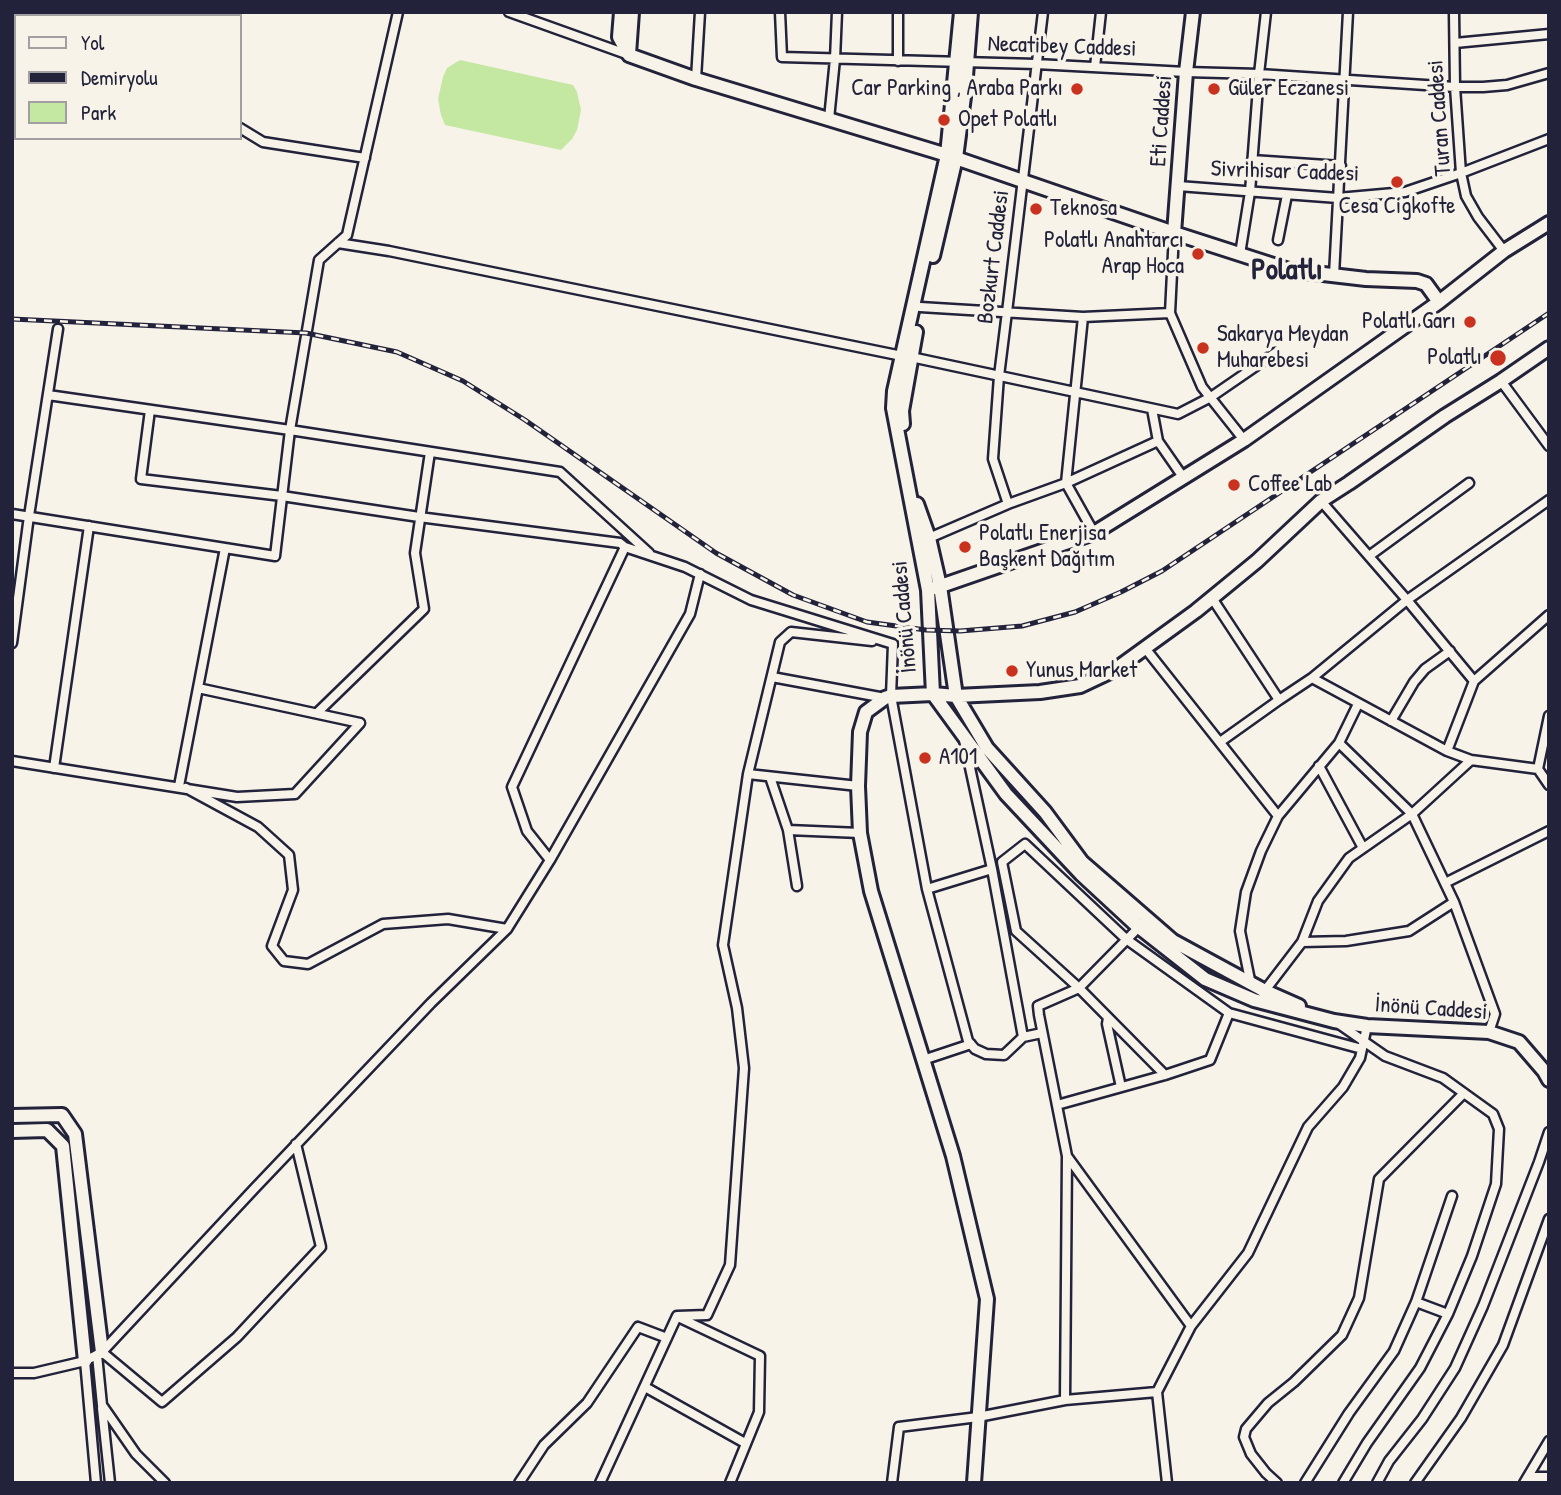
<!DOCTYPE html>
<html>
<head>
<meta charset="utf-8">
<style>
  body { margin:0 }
  #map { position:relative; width:1561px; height:1495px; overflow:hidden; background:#f7f3e8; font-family:"Patrick Hand",sans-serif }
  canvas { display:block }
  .frame { position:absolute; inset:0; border:14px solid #22223b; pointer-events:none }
  .legend { position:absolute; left:14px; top:14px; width:228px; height:126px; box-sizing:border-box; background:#f7f3e8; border:2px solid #a29fa3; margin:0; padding:9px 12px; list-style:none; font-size:21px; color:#22223b }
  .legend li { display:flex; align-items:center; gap:14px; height:35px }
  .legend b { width:35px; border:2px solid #a29fa3 }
</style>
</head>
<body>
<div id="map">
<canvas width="1561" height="1495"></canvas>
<div class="frame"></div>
<ul class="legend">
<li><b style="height:9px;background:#f7f3e8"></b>Yol</li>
<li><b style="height:9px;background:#22223b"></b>Demiryolu</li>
<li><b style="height:19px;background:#c4e8a2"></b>Park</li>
</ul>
</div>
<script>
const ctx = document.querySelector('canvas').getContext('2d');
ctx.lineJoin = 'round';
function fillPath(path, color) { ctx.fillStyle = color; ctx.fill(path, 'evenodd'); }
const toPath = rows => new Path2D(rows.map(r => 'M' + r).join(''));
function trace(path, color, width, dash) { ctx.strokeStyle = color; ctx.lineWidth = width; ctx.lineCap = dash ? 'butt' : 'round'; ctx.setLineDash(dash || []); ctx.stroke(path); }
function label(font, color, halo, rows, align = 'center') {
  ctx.font = font + ' "Patrick Hand",sans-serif'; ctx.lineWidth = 7; ctx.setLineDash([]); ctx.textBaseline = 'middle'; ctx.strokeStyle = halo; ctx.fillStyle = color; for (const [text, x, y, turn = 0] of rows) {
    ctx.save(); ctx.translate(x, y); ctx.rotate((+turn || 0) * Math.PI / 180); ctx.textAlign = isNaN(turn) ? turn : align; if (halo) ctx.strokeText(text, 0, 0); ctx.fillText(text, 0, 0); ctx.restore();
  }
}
fillPath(toPath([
  [460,60,573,85,577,92,581,110,577,130,572,139,561,150,445,125,441,115,438,99,443,77,447,68]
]), '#c4e8a2');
const street = toPath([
  [226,12,226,16],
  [509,12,629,55],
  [780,12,782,57,1036,64,1186,72,1259,74,1455,87,1483,87,1507,85,1549,73],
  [1454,12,1455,87,1461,173,1466,196,1478,217,1504,251],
  [1455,43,1549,34],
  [12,53,16,53],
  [898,61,898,12],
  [1095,67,1101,12],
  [696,79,700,12],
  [829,119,835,59,837,12],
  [240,128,263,142,365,158],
  [1252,160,1341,166],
  [1178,186,1338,198,1405,192,1461,173,1549,139],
  [1174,233,1170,313,1202,387,1244,440],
  [1278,240,1287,195],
  [338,243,389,251,902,356],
  [1240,254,1250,192,1259,74,1266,12],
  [1334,275,1348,12],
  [920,307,1083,317,1170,313],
  [1083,317,1066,483,1094,533],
  [911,357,1178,414,1211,397,1275,353],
  [1501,381,1549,446],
  [48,395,290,430,560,472,649,553],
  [1152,409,1158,441,1183,477],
  [150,410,141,479,282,496,419,517,620,543,625,547,685,567,751,600,893,644,891,696,927,889,968,1041,975,1049,986,1054,1004,1055,1023,1037,992,869,964,740],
  [1321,501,1407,600,1474,681],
  [1008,504,993,459,999,376,1007,312,1043,12],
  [12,514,275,556,290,430,319,260,347,235,398,12],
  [929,538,1008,504,1066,483,1158,441],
  [1369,556,1469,483],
  [1212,598,1279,700,1312,678,1447,751,1471,760,1538,769,1549,785],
  [12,643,29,516,58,329],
  [1145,648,1278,816],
  [772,677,885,698],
  [1312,678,1407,600,1549,500],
  [317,713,424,609,415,553,430,452],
  [1391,721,1414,682,1425,669,1450,651],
  [1220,742,1279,700],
  [1339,743,1412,814,1454,902,1495,1014,1489,1032],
  [1447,751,1474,681,1549,615],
  [12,761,237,797,295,794,360,723,198,688],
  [1319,766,1363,848],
  [54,768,89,526],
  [1538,769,1549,716],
  [748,774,858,786],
  [770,777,788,830,797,886],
  [179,786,225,548],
  [186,788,258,827,289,855,293,890,272,946,284,961,308,964,383,924,448,919,507,929,550,860,690,614,700,574],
  [788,830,860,833],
  [550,860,527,831,512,787,625,547],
  [1445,883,1549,831],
  [927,889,992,869],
  [1139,927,1079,988,1038,1006,1039,1015,1067,1156,1191,1326],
  [1302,942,1346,941,1409,931,1454,902],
  [1251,985,1240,931,1246,892,1261,851,1278,816,1339,743,1358,704],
  [1263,993,1302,942,1318,901,1349,858,1412,814,1471,760],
  [1108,1018,1107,1024,1121,1087],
  [1339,1024,1385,1056,1443,1078,1493,1114,1499,1129,1496,1184,1472,1256,1448,1314,1420,1368,1367,1443,1343,1483],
  [1023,1037,1042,1033],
  [923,1060,971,1044],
  [1165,1075,1079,988,1016,931,1002,862,1025,844,1126,939,1229,1013,1362,1049],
  [1057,1105,1165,1075,1210,1060,1229,1013],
  [1416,1302,1448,1314],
  [680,1318,760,1356,759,1412,730,1483],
  [102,1352,162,1402,237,1337,321,1247,296,1144],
  [97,1355,102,1405,136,1454,165,1483],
  [85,1361,96,1483],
  [12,1373,34,1373,85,1361,102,1352,254,1189,431,1003,507,929],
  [645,1387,745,1443],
  [1065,1400,1067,1156],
  [102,1408,110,1483],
  [1528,1477,1549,1477],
  [519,1483,544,1445,587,1403,638,1327,667,1338],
  [600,1483,677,1316,707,1315,730,1265,744,1068,737,1008,723,945,748,774,780,642,791,632,872,641],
  [892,1483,899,1427,978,1417,1065,1400,1157,1392],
  [1167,1483,1157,1392,1191,1326,1248,1253,1308,1127,1343,1087,1360,1058,1367,1026],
  [1277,1483,1266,1473,1251,1454,1244,1437,1246,1429,1268,1403,1294,1382,1342,1335,1359,1298,1379,1179,1464,1093],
  [1305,1483,1349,1413,1394,1351,1416,1302,1452,1196],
  [1377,1483,1389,1461,1422,1419,1455,1368,1483,1306,1539,1162,1549,1132],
  [1415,1483,1461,1418,1503,1345,1549,1219],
  [1524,1483,1549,1441]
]);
const secondary = toPath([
  [621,12,619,37,629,55],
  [961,12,947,155,894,391,893,408,928,590,933,694,1006,794,1081,874,1135,924,1205,979,1254,1000,1334,1021,1367,1026,1489,1032,1519,1042,1544,1071,1549,1080],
  [629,54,632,12],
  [629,55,696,79,947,155,1174,233,1289,270,1366,279,1417,281,1426,284,1439,302],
  [1174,233,1186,72,1193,12],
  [933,256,956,158,965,89,971,12],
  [903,424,902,411,916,332],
  [917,504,929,538,940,586,956,696,987,748,1045,812,1082,862,1173,941,1265,991,1299,1006],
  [935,588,1094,533,1244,440,1439,302,1504,251,1549,223],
  [12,1116,62,1115,75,1134,102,1352],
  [12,1131,47,1130,63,1146,85,1361],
  [974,1483,987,1299,953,1156,871,891,860,833,858,786,860,732,866,712,885,698,891,696,933,694,956,696,1040,692,1080,686,1116,669,1196,611,1257,561,1321,501,1349,483,1445,416,1501,381,1549,348]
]);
trace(street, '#22223b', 13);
trace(secondary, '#22223b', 18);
trace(street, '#f7f3e8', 8);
trace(secondary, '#f7f3e8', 12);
const rail = toPath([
  [12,319,306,333,397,352,463,381,525,420,716,553,793,595,867,622,926,630,960,631,1022,626,1075,612,1121,592,1162,571,1549,313]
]);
trace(rail, '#22223b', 5);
trace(rail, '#f7f3e8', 2.5, [8]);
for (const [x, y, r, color] of [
  [1077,89,7,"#c8321e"],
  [1214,89,7,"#c8321e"],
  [944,120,7,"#c8321e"],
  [1397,182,7,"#c8321e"],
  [1036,209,7,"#c8321e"],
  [1198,254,7,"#c8321e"],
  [1470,322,7,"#c8321e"],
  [1203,348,7,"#c8321e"],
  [1498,358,9,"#c8321e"],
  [1234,485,7,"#c8321e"],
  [965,547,7,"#c8321e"],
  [1012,671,7,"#c8321e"],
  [925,758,7,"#c8321e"]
]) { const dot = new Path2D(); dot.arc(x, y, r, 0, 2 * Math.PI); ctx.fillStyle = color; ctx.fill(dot); trace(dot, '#f7f3e8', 2.5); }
label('23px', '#22223b', '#f7f3e8', [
  ["Necatibey Caddesi",1062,47,2],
  ["Turan Caddesi",1440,118,-94],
  ["Eti Caddesi",1162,121,-86],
  ["Sivrihisar Caddesi",1285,172,2],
  ["Bozkurt Caddesi",994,257,-83],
  ["İnönü Caddesi",905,617,-95],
  ["İnönü Caddesi",1431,1009,4]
]);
label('23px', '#22223b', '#f7f3e8', [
  ["Car Parking , Araba Parkı",1063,89,"right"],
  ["Güler Eczanesi",1228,89],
  ["Opet Polatlı",958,120],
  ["Cesa Cigkofte",1397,207,"center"],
  ["Teknosa",1050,209],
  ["Polatlı Anahtarcı",1184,241,"right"],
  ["Arap Hoca",1184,267,"right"],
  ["Polatlı Garı",1456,322,"right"],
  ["Sakarya Meydan",1217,335],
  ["Muharebesi",1217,361],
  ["Polatlı",1482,358,"right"],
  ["Coffee Lab",1248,485],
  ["Polatlı Enerjisa",979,534],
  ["Başkent Dağıtım",979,560],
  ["Yunus Market",1026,671],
  ["A101",939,758]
], 'left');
label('bold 30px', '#22223b', '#f7f3e8', [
  ["Polatlı",1287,271]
]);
</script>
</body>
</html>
